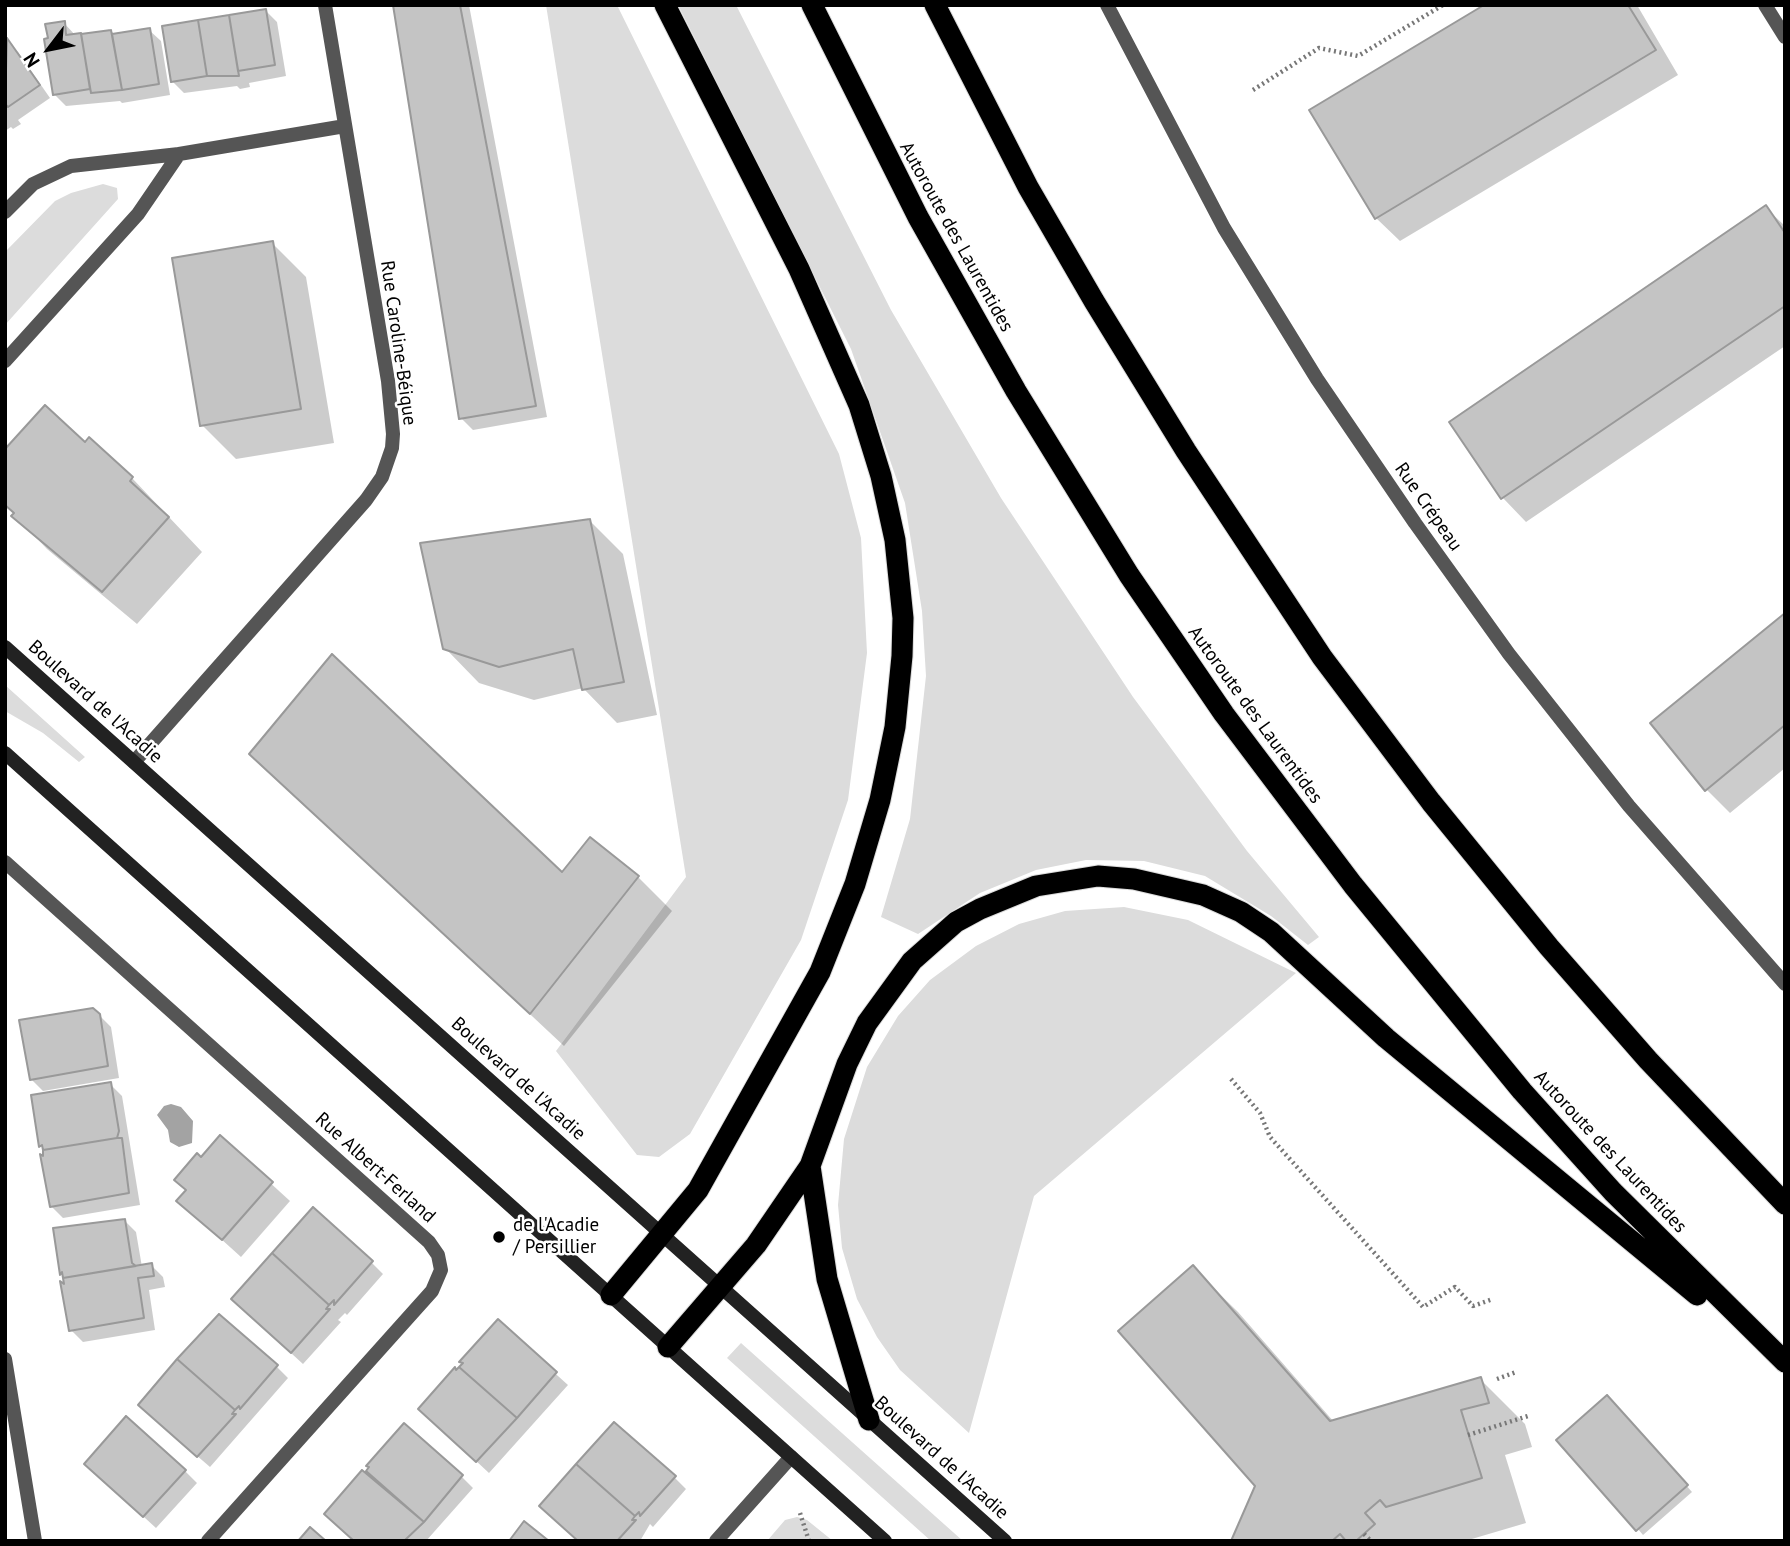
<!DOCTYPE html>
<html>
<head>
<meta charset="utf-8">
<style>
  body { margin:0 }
  #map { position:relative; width:1790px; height:1546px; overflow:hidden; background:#fff; font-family:"PT Sans",sans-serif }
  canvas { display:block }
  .frame { position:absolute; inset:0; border:7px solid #000; pointer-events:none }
  .north { position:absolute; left:14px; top:14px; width:70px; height:70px; -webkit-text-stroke:5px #fff; paint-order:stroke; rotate:238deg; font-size:19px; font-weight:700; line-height:28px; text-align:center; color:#000 }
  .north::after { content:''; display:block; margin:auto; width:24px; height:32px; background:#000; clip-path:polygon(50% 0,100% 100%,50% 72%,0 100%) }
</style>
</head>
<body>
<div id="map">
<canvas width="1790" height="1546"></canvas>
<div class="frame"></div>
<div class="north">N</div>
</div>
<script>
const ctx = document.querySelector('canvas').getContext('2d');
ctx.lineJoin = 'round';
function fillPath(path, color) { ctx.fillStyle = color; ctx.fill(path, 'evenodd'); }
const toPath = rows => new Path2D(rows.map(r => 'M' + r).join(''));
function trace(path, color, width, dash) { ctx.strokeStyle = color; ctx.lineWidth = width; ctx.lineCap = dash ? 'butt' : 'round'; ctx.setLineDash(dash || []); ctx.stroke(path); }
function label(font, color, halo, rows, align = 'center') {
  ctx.font = font + ' "PT Sans",sans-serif'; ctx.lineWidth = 5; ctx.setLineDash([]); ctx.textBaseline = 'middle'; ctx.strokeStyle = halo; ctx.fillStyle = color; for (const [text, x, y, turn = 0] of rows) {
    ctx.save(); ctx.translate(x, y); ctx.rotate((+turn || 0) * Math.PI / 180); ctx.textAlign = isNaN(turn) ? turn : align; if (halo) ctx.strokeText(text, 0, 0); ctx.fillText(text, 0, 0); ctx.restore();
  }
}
fillPath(toPath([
  [546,5,617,5,839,454,861,538,867,653,848,800,801,940,690,1134,659,1157,637,1155,556,1051,686,877],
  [678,5,736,5,891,310,1001,498,1133,697,1247,851,1319,937,1308,945,1271,916,1205,876,1144,861,1086,860,1036,870,980,893,918,934,881,917,910,819,926,676,922,611,905,503,851,349],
  [103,184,117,188,118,199,5,325,5,252,55,201,71,193],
  [5,685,85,757,79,762,43,733,5,711],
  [1124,907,1188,920,1296,973,1034,1196,969,1433,900,1370,877,1337,857,1299,842,1248,838,1205,844,1139,867,1067,898,1016,930,980,976,946,1019,924,1065,911],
  [741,1343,963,1541,931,1541,727,1358],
  [797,1517,807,1520,833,1541,767,1541,785,1520]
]), '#dcdcdc');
fillPath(toPath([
  [171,1104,181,1107,193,1121,192,1143,179,1147,170,1142,168,1130,157,1115,164,1106]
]), '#a3a3a3');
fillPath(toPath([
  [395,5,469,5,547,417,473,430,461,418],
  [1488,5,1637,5,1678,75,1400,241,1376,218],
  [265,10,277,22,286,76,249,83,250,87,240,89,237,86,184,93,172,81],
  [64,23,76,36,111,31,115,35,149,30,161,41,170,95,122,103,120,101,66,106,54,94],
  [5,41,18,52,50,98,18,120,21,124,13,129,11,127,5,131],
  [1766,208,1785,226,1785,346,1526,522,1503,498],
  [272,243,306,277,334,443,236,459,202,425],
  [85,444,132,478,202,552,137,624,47,549,5,505,5,452],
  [589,520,623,554,657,715,617,723,583,688,534,700,479,683,445,648],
  [1785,615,1785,768,1730,813,1706,789],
  [252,754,563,874,590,839,638,877,672,911,564,1046],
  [99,1015,111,1027,119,1078,43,1091,31,1079],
  [110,1084,122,1096,140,1205,63,1218,51,1206,34,1096],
  [220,1137,290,1201,241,1257,179,1201],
  [124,1220,136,1232,142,1267,151,1265,163,1277,165,1287,149,1290,155,1330,83,1342,71,1330,67,1288],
  [372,1263,383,1274,347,1315,345,1313,338,1320,341,1322,303,1364,245,1311],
  [1193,1268,1238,1312,1334,1422,1480,1379,1525,1424,1532,1447,1505,1455,1526,1523,1465,1541,1233,1541,1257,1486],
  [498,1322,568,1385,489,1473,432,1420,457,1372,464,1364,462,1362],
  [277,1367,288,1378,210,1467,152,1417],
  [1613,1402,1692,1492,1643,1535,1638,1529],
  [370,1468,461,1476,473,1488,426,1541,355,1541,364,1475],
  [185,1471,197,1483,156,1528,98,1475],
  [674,1477,686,1489,653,1527,650,1524,640,1541,579,1541]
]), '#0003');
const building = toPath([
  [393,5,460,5,536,406,459,419,393,5],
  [1484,5,1628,5,1656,50,1375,219,1309,110,1484,5],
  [266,9,275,65,238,71,229,15,266,9],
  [229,15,239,76,207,76,198,20,229,15],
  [198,20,207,76,171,82,162,26,198,20],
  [65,21,66,35,81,33,90,89,53,95,44,39,48,38,45,24,65,21],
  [150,28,159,84,122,90,112,34,150,28],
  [111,30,122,90,91,93,81,34,111,30],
  [7,38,40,85,8,107,5,104,7,38],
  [1766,205,1785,233,1785,306,1501,499,1449,422,1766,205],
  [273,241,301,409,200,426,172,258,273,241],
  [45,405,85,442,89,437,133,477,130,481,169,517,102,592,11,516,14,513,5,505,5,449,45,405],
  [590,519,624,682,582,690,573,649,499,667,443,649,420,543,590,519],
  [1785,613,1785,725,1705,791,1650,723,1785,613],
  [332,654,562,872,590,837,639,876,530,1014,249,754,332,654],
  [93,1008,100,1014,108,1066,30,1080,19,1020,93,1008],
  [111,1082,119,1131,117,1138,43,1150,42,1145,39,1147,31,1095,111,1082],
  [220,1135,273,1182,222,1240,176,1201,186,1190,174,1180,197,1153,201,1157,220,1135],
  [117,1138,122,1138,129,1193,50,1207,40,1154,43,1156,43,1150,117,1138],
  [313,1207,373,1261,334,1305,334,1300,329,1305,272,1253,313,1207],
  [125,1219,132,1263,136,1266,63,1278,62,1272,60,1275,53,1228,125,1219],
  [272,1253,329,1305,326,1309,330,1309,291,1353,231,1299,272,1253],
  [152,1263,154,1276,138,1278,144,1318,69,1331,60,1281,64,1284,63,1278,152,1263],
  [1193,1265,1330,1421,1481,1377,1489,1403,1461,1410,1482,1478,1386,1507,1380,1500,1365,1513,1375,1524,1356,1541,1346,1541,1340,1534,1332,1541,1231,1541,1255,1486,1118,1331,1193,1265],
  [219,1314,278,1365,240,1409,239,1406,235,1410,177,1359,219,1314],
  [498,1319,557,1372,517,1418,459,1367,463,1363,459,1362,498,1319],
  [177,1359,235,1410,232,1414,236,1414,197,1457,138,1405,177,1359],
  [455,1367,456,1370,459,1367,517,1418,476,1462,418,1409,455,1367],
  [1607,1395,1688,1485,1636,1531,1556,1440,1607,1395],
  [126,1416,186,1470,143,1517,84,1464,126,1416],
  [614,1422,676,1476,640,1516,639,1512,635,1516,576,1464,614,1422],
  [404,1423,463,1475,424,1522,366,1471,369,1467,366,1466,404,1423],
  [576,1464,635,1516,632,1520,636,1520,617,1541,578,1541,539,1506,576,1464],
  [362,1470,424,1522,404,1541,354,1541,324,1514,362,1470],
  [524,1521,549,1541,509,1541,524,1521],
  [310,1527,326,1541,298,1541,310,1527]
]);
fillPath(building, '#c4c4c4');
trace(building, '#999', 2);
const motorway = toPath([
  [812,5,918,217,1016,391,1129,575,1224,714,1353,885,1522,1091,1613,1192,1785,1362],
  [935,5,1028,187,1094,301,1186,451,1322,657,1431,802,1549,947,1648,1060,1785,1204],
  [810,1166,827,1279,869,1420],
  [611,1295,698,1190,820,972,855,884,880,800,895,727,902,656,903,618,895,540,881,476,859,405,799,269,665,5],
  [668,1347,756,1245,810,1166,847,1064,867,1023,912,961,956,922,980,909,1036,886,1098,876,1134,879,1203,895,1241,912,1271,932,1386,1038,1697,1295]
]);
trace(motorway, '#dbdbdb', 23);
trace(toPath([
  [1253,90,1319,48,1358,56,1443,5],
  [1231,1079,1260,1113,1270,1137,1423,1307,1455,1287,1473,1306,1493,1299],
  [1497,1379,1516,1372],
  [1468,1435,1528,1416],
  [800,1513,809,1541],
  [1364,1534,1371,1541]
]), '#777', 4.5, [2, 3.5]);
trace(toPath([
  [1107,5,1224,228,1317,379,1415,523,1509,654,1629,806,1785,984],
  [1765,5,1785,37],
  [5,212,33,184,71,166,179,154,345,126],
  [5,361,138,214,179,154],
  [134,762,366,500,382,477,392,448,393,434,388,381,325,5],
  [5,862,429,1242,438,1255,441,1270,432,1291,208,1541],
  [5,1359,35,1541],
  [716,1541,791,1457]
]), '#555', 14);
trace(toPath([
  [5,647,1005,1541],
  [5,753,885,1541]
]), '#222', 14);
trace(motorway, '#000', 21);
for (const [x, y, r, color] of [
  [499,1237,7,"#000"]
]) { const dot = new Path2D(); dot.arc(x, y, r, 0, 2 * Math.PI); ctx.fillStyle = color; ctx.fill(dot); trace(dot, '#fff', 2.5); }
label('19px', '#000', '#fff', [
  ["Autoroute des Laurentides",956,237,61],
  ["Rue Caroline-Béique",398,343,82],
  ["Rue Crépeau",1428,507,55],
  ["Boulevard de l'Acadie",95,702,42],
  ["Autoroute des Laurentides",1255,715,54],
  ["Boulevard de l'Acadie",518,1079,42],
  ["Autoroute des Laurentides",1610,1152,47],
  ["Rue Albert-Ferland",375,1168,42],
  ["Boulevard de l'Acadie",941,1458,42]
]);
label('19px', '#000', '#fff', [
  ["de l'Acadie",513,1226],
  ["/ Persillier",513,1248]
], 'left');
</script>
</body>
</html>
